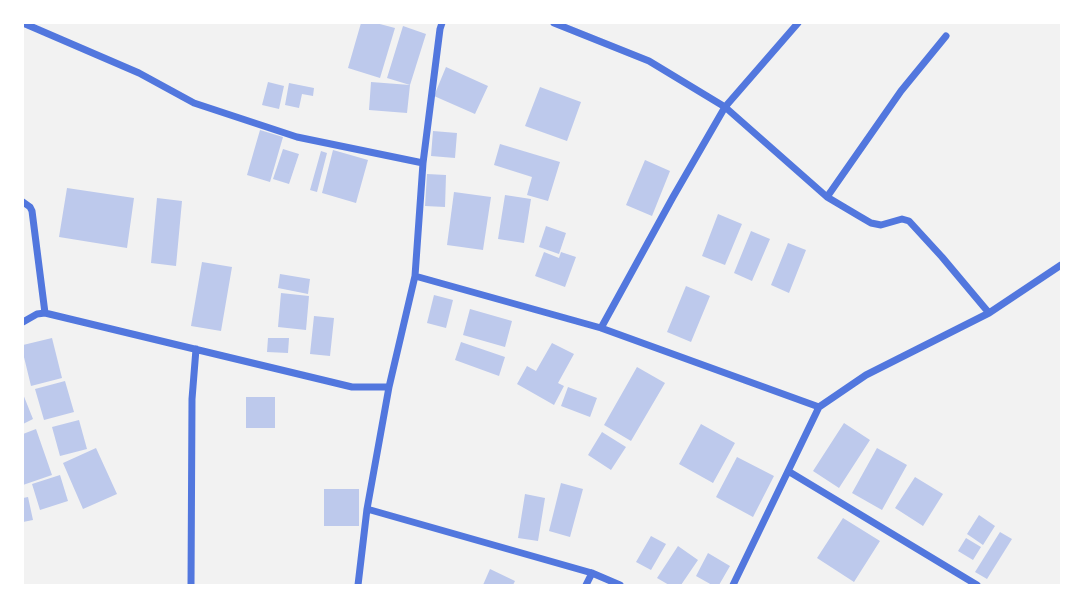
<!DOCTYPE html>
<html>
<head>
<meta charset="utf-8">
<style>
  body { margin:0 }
  #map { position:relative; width:1084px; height:608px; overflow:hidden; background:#f2f2f2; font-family:"IBM Plex Sans",sans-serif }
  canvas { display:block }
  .frame { position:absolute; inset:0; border:24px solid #fff; pointer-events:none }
</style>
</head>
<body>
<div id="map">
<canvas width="1084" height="608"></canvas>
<div class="frame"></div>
</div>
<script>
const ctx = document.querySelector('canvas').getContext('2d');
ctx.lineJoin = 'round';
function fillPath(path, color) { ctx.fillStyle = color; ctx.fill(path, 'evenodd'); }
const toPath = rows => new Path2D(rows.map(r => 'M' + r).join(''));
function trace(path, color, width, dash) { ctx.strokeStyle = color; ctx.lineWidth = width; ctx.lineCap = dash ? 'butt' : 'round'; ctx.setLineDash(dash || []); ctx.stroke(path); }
fillPath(toPath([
  [361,23,376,23,395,28,380,78,348,68],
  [403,26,426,34,410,85,387,78],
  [446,67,488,86,475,114,434,96],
  [268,82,284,86,279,109,262,105],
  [371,82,410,85,407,113,369,110],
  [289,83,314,88,313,96,302,94,299,108,285,105],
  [540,87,581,102,567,141,525,126],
  [260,130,283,137,270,182,247,175],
  [433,131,457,133,455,158,431,156],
  [500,144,560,162,548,201,527,195,532,177,494,165],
  [283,149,299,154,289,184,273,179],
  [333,150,368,160,356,203,322,193],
  [321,151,327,153,317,192,310,190],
  [645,160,670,171,652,216,626,205],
  [427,174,446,175,445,207,425,206],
  [67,188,134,198,127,248,59,237],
  [454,192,491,197,483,250,447,245],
  [505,195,531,199,524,243,498,239],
  [157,198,182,201,176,266,151,263],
  [718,214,742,224,725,265,702,256],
  [546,226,566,233,559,254,539,247],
  [751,231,770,239,752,281,734,273],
  [788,243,806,250,789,293,771,285],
  [544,252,559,258,561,252,576,257,565,287,535,276],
  [202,262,232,267,221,331,191,326],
  [280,274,310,279,308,294,278,288],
  [686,286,710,296,691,342,667,332],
  [281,293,309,296,306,330,278,327],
  [434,295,453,300,446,328,427,323],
  [470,309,512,321,505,347,463,335],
  [314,316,334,318,330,356,310,354],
  [52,338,62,378,31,386,23,353,23,345],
  [268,338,289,338,288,353,267,352],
  [461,342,505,357,499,376,455,360],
  [552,343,574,354,558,383,564,386,554,405,517,384,527,366,536,371],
  [637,367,665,383,631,441,604,425],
  [65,381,74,412,44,420,35,389],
  [568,387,597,398,590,417,561,406],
  [23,394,33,419,23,424],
  [246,397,275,397,275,428,246,428],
  [79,420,87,449,60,456,52,427],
  [844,423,870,440,839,488,813,471],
  [701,424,735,443,713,483,679,464],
  [36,429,52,475,23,485,23,434],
  [602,432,626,447,611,470,588,455],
  [96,448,117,494,83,509,63,463],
  [877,448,907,465,882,510,852,493],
  [737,457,774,476,753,517,716,497],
  [60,475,68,501,40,510,32,484],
  [915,477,943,494,923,526,895,508],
  [561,483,583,489,570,537,549,531],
  [324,489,359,489,359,526,324,526],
  [525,494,545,498,538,541,518,538],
  [28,497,33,520,23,522,23,498],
  [979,515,995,526,983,545,967,534],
  [843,518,880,541,854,582,817,558],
  [1000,532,1012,539,987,579,975,572],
  [651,536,666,544,651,570,636,562],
  [966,538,981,547,973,560,958,551],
  [678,546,698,560,681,585,669,585,657,578],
  [708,553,730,566,719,585,712,585,696,576],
  [490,569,515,581,513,585,483,585]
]), '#bdc9ec');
trace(toPath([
  [23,23,139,73,194,103,297,137,423,163],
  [554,23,649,61,725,107,827,197,859,216,871,223,881,225,902,219,909,221,942,257,989,313],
  [827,197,901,91,946,36],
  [23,202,30,207,32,211,45,313],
  [415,276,601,328,819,407],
  [23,322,37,314,45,313,352,387,389,387],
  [601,328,673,197,725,107,798,23],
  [788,471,977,585],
  [367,509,592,573,620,585],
  [191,585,192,399,196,349],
  [358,585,367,509,389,387,415,276,423,163,440,29,442,23],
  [586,585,592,573],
  [733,585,819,407,866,375,989,313,1061,265]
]), '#5277de', 7);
</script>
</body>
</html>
